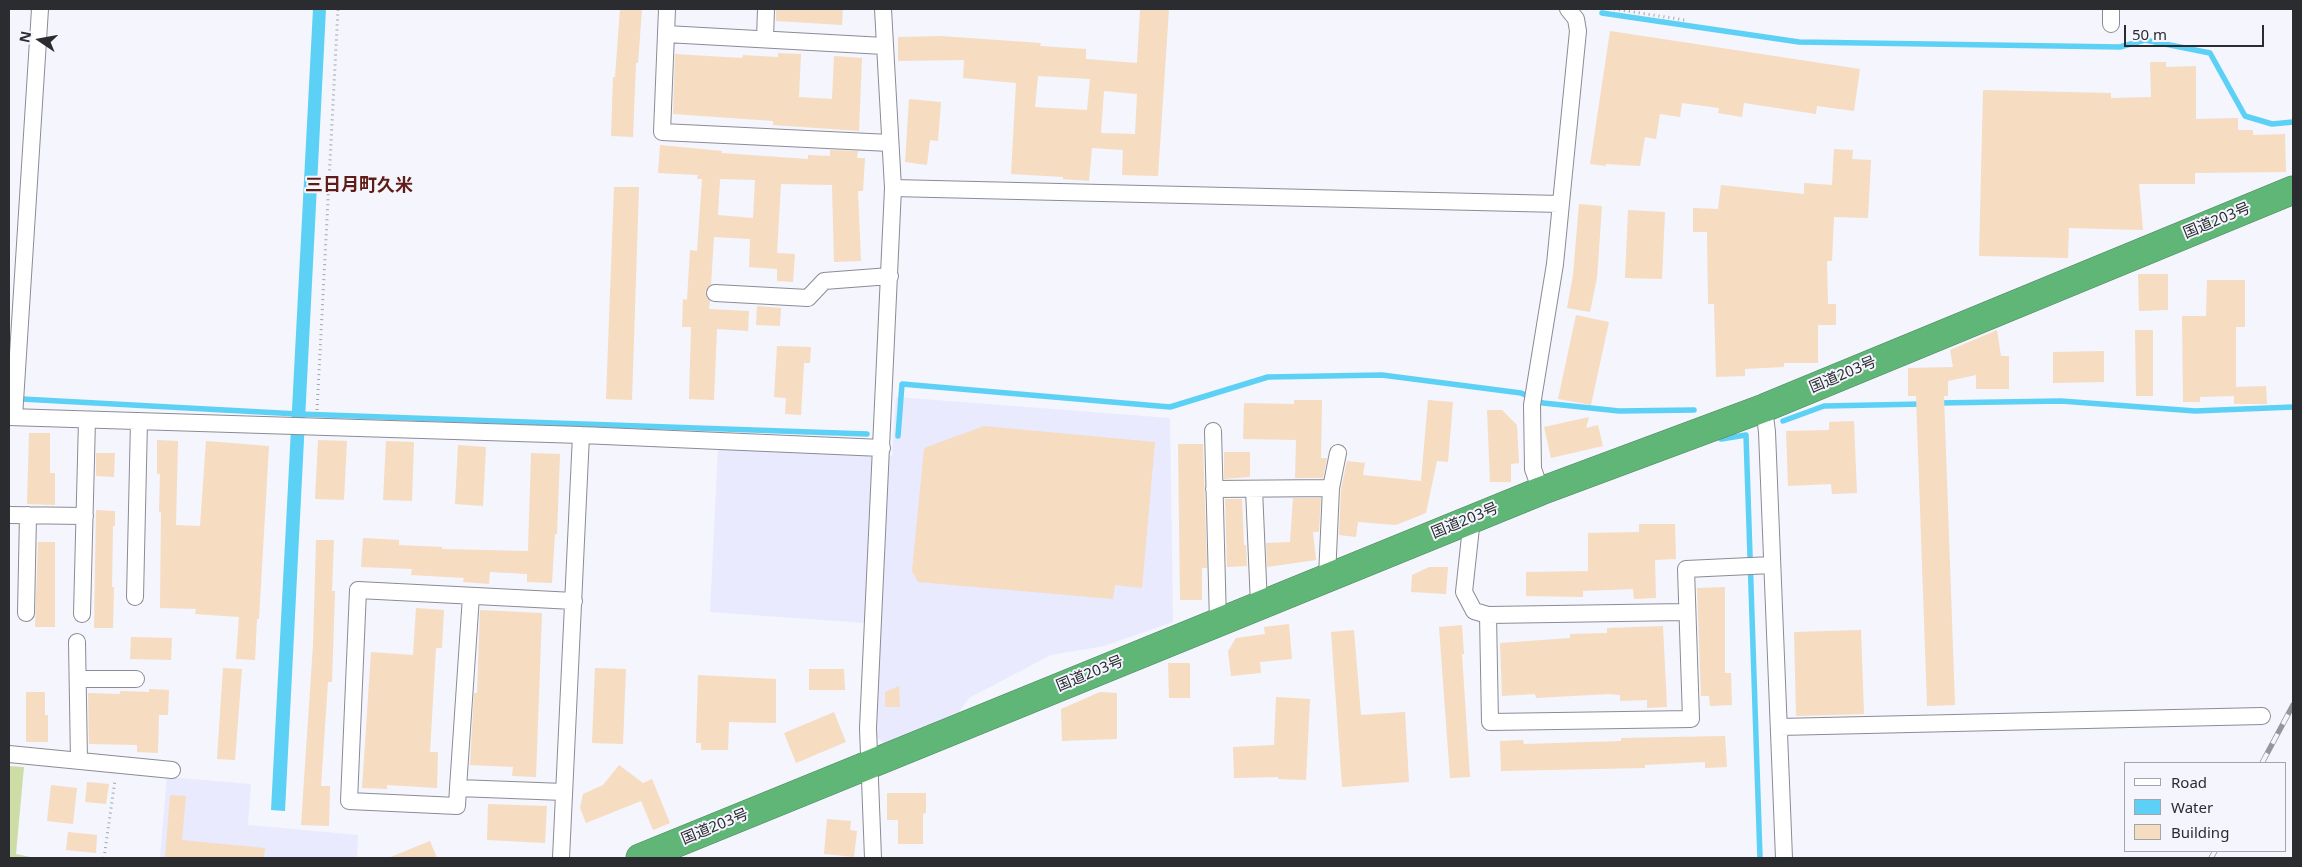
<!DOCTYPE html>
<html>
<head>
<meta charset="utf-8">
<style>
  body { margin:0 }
  #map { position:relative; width:2302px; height:867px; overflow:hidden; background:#f4f5fd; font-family:"Noto Sans",sans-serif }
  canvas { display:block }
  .frame { position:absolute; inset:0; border:10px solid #2b2c30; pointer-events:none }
  .legend { position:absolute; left:2124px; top:762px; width:162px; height:90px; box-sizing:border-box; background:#f4f5fd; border:1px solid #a4a5ab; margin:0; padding:6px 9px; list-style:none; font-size:15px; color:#2b2c30 }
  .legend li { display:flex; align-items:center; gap:10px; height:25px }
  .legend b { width:25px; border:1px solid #a4a5ab }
  .north { position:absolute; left:15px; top:15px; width:50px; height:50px; -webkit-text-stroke:4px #f4f5fd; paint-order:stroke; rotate:282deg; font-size:14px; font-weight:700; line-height:20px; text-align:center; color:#2b2c30 }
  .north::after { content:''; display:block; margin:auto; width:18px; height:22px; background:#2b2c30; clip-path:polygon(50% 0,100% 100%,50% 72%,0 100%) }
  .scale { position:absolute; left:2124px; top:25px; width:140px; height:22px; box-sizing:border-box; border:2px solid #2b2c30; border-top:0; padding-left:6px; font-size:15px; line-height:18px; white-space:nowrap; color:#2b2c30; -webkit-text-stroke:4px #f4f5fd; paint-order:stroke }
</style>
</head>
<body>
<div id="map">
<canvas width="2302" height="867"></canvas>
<div class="frame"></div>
<ul class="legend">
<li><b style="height:6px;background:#fff"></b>Road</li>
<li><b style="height:14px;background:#5cd0f5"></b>Water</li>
<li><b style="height:14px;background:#f6dcc1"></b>Building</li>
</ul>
<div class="north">N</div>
<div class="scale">50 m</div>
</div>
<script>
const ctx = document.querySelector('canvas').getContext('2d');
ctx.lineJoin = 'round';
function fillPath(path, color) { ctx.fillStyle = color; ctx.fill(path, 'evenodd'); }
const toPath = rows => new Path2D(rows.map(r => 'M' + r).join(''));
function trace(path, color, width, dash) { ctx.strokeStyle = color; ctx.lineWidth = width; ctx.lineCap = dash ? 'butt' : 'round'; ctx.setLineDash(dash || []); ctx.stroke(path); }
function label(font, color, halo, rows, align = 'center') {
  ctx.font = font + ' "Noto Sans","Noto Sans JP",sans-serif'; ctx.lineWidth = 4; ctx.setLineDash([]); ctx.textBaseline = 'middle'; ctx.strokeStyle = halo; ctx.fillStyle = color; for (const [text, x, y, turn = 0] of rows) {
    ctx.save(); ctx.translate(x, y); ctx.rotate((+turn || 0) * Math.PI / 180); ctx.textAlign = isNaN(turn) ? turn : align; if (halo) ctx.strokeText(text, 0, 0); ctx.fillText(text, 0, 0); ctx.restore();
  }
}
fillPath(toPath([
  [896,397,1170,418,1173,622,1104,646,1051,655,969,698,958,713,885,744,877,738,880,624,710,612,718,449,892,456],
  [167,777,251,784,248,825,358,835,357,858,160,858]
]), '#e9eafd');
fillPath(toPath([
  [9,766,24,767,16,854,35,858,9,858]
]), '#ccdea5');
fillPath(toPath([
  [313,9,326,9,285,811,271,810]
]), '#5cd0f5');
trace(toPath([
  [1602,13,1799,42,2120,47,2145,40,2210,53,2245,116,2272,124,2293,122],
  [22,399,298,414,867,434],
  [1938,403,2061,401,2195,411,2293,407],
  [1783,421,1824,406,1923,404],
  [898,436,902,384,1170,407,1268,377,1382,375,1521,393,1543,403,1619,411,1694,410],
  [1721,439,1746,435,1760,858]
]), '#5cd0f5', 5.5);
fillPath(toPath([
  [620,9,642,9,638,63,636,63,633,137,611,136,613,77,615,77],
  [776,9,843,9,842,25,776,21],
  [1140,9,1169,9,1158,176,1122,175,1123,150,1092,148,1089,181,1063,179,1063,177,1011,174,1016,83,963,78,964,60,898,61,898,37,940,36,1041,43,1040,46,1086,49,1086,59,1137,63],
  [1038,76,1090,79,1087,110,1035,107],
  [1104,91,1137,94,1135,134,1101,133],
  [1610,31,1860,69,1854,111,1817,106,1816,114,1744,103,1742,117,1718,113,1719,108,1682,103,1680,117,1660,114,1656,139,1645,137,1640,166,1606,164,1606,166,1590,164],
  [778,53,801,54,799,97,832,99,834,56,862,58,859,131,773,125,773,121,673,114,675,54,742,58,743,55,778,57],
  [2150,62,2166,62,2166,67,2196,66,2196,119,2238,118,2238,130,2253,130,2253,135,2285,134,2286,172,2195,173,2195,184,2139,184,2143,230,2069,228,2068,258,1979,256,1983,90,2111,93,2111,98,2151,97],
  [909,99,941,102,938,141,930,140,927,165,905,162],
  [660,145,722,151,721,153,808,159,808,155,830,156,830,150,858,151,857,158,865,158,863,191,858,191,861,261,834,262,832,185,781,184,777,253,795,254,793,282,777,281,777,269,749,267,750,239,714,237,711,284,705,292,710,301,709,309,749,311,748,331,717,329,714,400,689,399,691,327,682,327,683,299,687,300,690,250,697,251,702,179,697,179,698,175,658,173],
  [720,179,755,180,753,218,718,215],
  [1834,149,1853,150,1852,159,1871,160,1868,218,1834,217,1832,261,1827,261,1828,304,1836,304,1836,325,1818,325,1818,363,1784,363,1784,367,1745,369,1745,376,1716,377,1714,304,1708,304,1707,232,1693,232,1693,208,1718,209,1721,185,1804,194,1804,183,1832,185],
  [614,187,639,187,632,400,606,399],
  [1579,204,1602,206,1597,278,1590,312,1567,308,1573,275],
  [1628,210,1665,212,1662,279,1625,278],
  [2138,274,2168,274,2168,310,2139,311],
  [2207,280,2245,280,2245,327,2236,327,2236,387,2266,386,2267,404,2234,404,2234,396,2200,397,2200,402,2183,402,2182,316,2206,316],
  [757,306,781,308,780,326,756,325],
  [1576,315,1609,322,1591,405,1558,399],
  [1997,330,2001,356,2009,356,2009,389,1976,389,1976,375,1948,381,1948,396,1944,396,1955,705,1927,706,1916,396,1908,396,1908,368,1953,367,1950,350],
  [2135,330,2153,330,2153,396,2136,396],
  [777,346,811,347,810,363,804,363,801,415,785,414,786,398,774,397],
  [2104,351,2104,382,2053,383,2053,352],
  [1294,400,1322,400,1321,458,1327,458,1323,478,1295,478,1296,440,1243,439,1244,403,1294,404],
  [1428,400,1453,402,1448,462,1437,461,1426,513,1396,525,1358,522,1356,537,1339,535,1341,489,1347,461,1365,463,1363,475,1421,481],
  [1487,410,1502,410,1517,425,1519,463,1511,464,1511,482,1490,482],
  [1589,417,1586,428,1598,425,1603,446,1551,458,1544,427],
  [1854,421,1857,493,1832,494,1831,484,1788,486,1786,431,1829,430,1829,422],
  [984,426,1155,442,1142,588,1115,585,1113,599,918,582,912,571,924,448],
  [29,433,50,433,50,473,55,473,55,505,27,504],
  [157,440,178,441,176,525,200,526,206,441,269,446,259,619,257,619,255,660,236,659,239,617,195,614,196,609,160,608,161,512,159,512,160,474,157,474],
  [318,440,347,441,344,500,315,499],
  [386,441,414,442,412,501,383,500],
  [1178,444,1203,444,1207,568,1202,568,1202,600,1180,600],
  [458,445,486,447,483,506,455,504],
  [1224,452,1250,452,1250,477,1224,479],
  [96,453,115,453,114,477,96,476],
  [531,453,560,454,557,534,555,534,552,583,527,582,527,574,490,572,489,584,463,582,464,578,411,575,412,569,361,567,363,538,399,540,399,545,442,547,442,549,528,551],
  [1293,498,1321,498,1319,532,1313,532,1316,560,1267,567,1266,543,1290,542],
  [1225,499,1242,499,1244,545,1246,545,1247,566,1227,567],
  [96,510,115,511,115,526,113,526,112,587,114,587,113,628,94,628],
  [1639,524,1675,524,1676,559,1655,560,1656,598,1634,599,1633,589,1583,591,1583,597,1526,596,1526,572,1588,571,1588,533,1639,532],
  [316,540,334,540,332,591,335,591,332,682,328,682,321,786,330,786,329,826,301,825,313,645],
  [38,542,55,542,55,627,35,627],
  [1429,567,1448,567,1446,594,1411,592,1412,575],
  [1725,587,1725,673,1731,673,1732,705,1710,706,1709,696,1701,696,1697,588],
  [416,608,444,610,442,648,436,648,430,752,438,752,437,788,387,785,387,789,362,788,371,652,413,655],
  [480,610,542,613,536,777,512,776,513,767,470,765,474,693,477,693],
  [1289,624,1292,659,1260,662,1261,673,1231,676,1228,651,1236,638,1265,634,1264,627],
  [1462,625,1464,654,1462,654,1470,777,1450,778,1439,627],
  [1663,626,1667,707,1647,708,1647,700,1620,701,1620,695,1609,694,1536,698,1535,694,1502,696,1500,643,1570,638,1570,634,1607,633,1607,628],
  [1354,630,1361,715,1405,712,1409,782,1342,787,1331,632],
  [1861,630,1864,714,1796,716,1794,632],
  [131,637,172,638,171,660,130,659],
  [1168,663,1190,663,1190,698,1169,698],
  [223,668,242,669,235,760,217,759],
  [595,668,626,669,623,744,592,743],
  [809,669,844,669,845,690,809,690],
  [698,675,776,679,776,723,729,722,728,750,701,750,701,743,696,743],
  [899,686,900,707,885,707,885,692],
  [149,689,169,690,168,715,159,715,158,753,137,752,137,745,89,744,88,693,120,694,120,691,149,692],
  [26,692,45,692,45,715,48,715,48,742,26,742],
  [1100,692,1117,693,1117,739,1062,741,1061,709],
  [1276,697,1310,699,1306,780,1278,779,1278,777,1234,778,1233,747,1274,745],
  [834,712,846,742,796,763,784,733],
  [1725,736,1727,767,1705,768,1705,762,1645,765,1645,768,1501,771,1500,741,1523,740,1524,744,1621,741,1621,738],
  [619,765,643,783,652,779,670,823,653,830,641,801,586,823,580,808,583,794,603,785],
  [87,782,109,784,106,804,85,802],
  [51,785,77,788,73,824,47,821],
  [887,793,926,793,926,813,923,814,923,844,898,844,898,820,887,820],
  [170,795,186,796,182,840,265,848,264,858,165,858],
  [488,804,547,806,545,843,487,840],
  [827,819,851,821,850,830,857,831,854,857,824,854],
  [68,832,97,835,96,853,66,850],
  [430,841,437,858,388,858]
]), '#f6dcc1');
const street = toPath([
  [667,9,662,132,890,143],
  [2111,9,2111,24],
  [666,34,884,46],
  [765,39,766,9],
  [893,188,1560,204],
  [715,293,808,298,824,281,890,276],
  [1764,408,1767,432,1784,858],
  [9,417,581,435,882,448],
  [14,417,40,9],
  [1213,431,1218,622],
  [1214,489,1331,488],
  [1254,489,1259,605],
  [1541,491,1533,469,1532,405,1555,264,1578,31,1576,19,1568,9],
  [9,515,85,516],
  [1472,518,1464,592,1474,611,1488,615,1686,612],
  [1327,577,1331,488,1338,453],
  [471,596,458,788,564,792],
  [135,597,139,421],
  [26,613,28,515],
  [82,614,87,420],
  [1488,615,1490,722,1691,719,1686,569,1772,565],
  [77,642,79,761],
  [78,679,136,679],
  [1779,727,2262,716],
  [9,754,172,770],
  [458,788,457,806,349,801,358,590,574,601],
  [561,858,581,435],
  [873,858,868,728,893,188,883,9]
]);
const highway = toPath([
  [640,858,1541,491,1764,408,2293,190]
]);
trace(street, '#8b8b95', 18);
trace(highway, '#4d865e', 29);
trace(toPath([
  [1614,9,1685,20],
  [317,410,338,9],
  [104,858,115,780]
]), '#a4a5ac', 3, [1, 4]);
trace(street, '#fff', 16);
trace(highway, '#5fb677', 28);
const rail = toPath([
  [2262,763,2293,705],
  [2211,858,2215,851]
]);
trace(rail, '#95969c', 5.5);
trace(rail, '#f4f5fd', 4, [11]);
label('15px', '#2b2c30', '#f4f5fd', [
  ["国道203号",2217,221,-22],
  ["国道203号",1843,375,-23],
  ["国道203号",1465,521,-22],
  ["国道203号",1090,674,-22],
  ["国道203号",715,827,-22]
]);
label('bold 18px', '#601c16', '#f4f5fd', [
  ["三日月町久米",359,186]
]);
</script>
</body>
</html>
